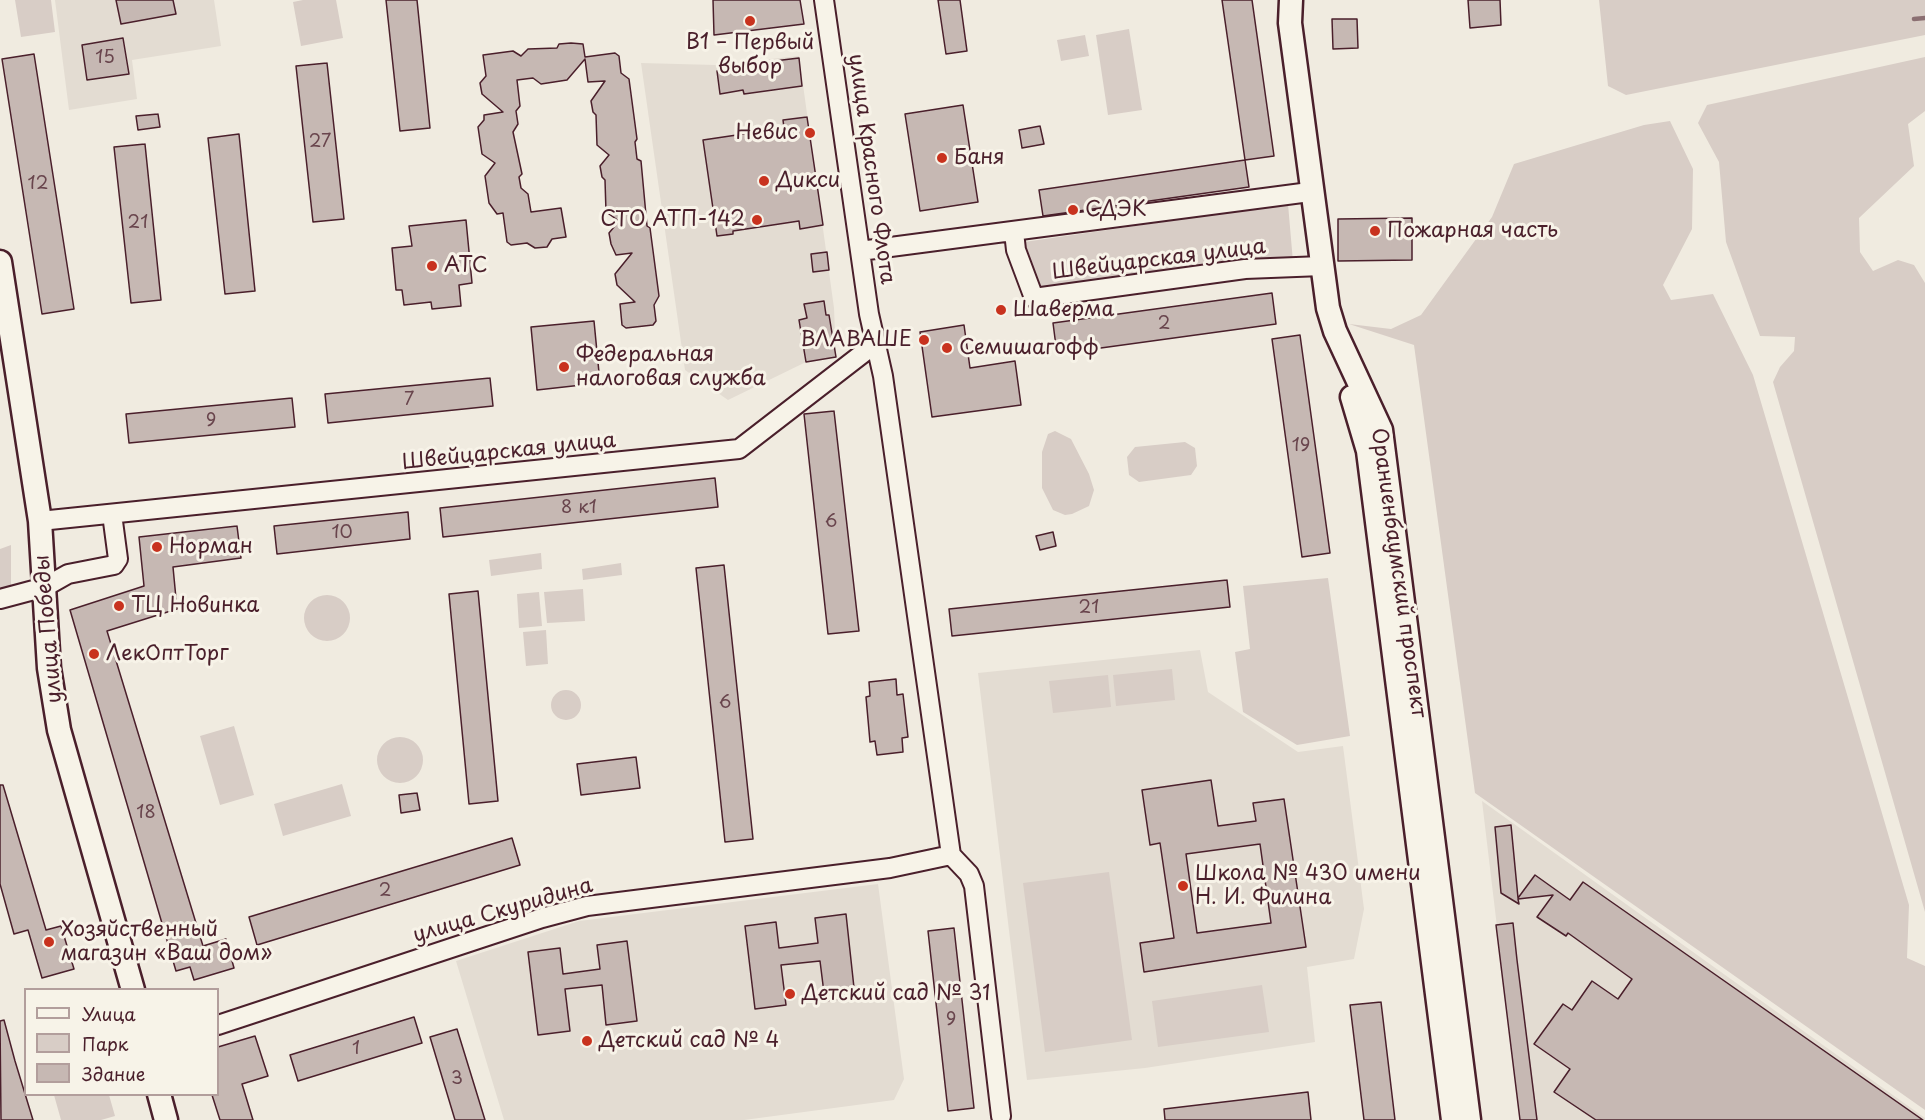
<!DOCTYPE html>
<html>
<head>
<meta charset="utf-8">
<style>
  body { margin:0 }
  #map { position:relative; width:1925px; height:1120px; overflow:hidden; background:#f0ebe0; font-family:"Playpen Sans",sans-serif }
  canvas { display:block }
  .legend { position:absolute; left:24px; top:988px; width:195px; height:108px; box-sizing:border-box; background:#f7f3e8; border:2px solid #b29e9c; margin:0; padding:8px 10px; list-style:none; font-size:18px; color:#4a1f2b }
  .legend li { display:flex; align-items:center; gap:12px; height:30px }
  .legend b { width:30px; border:2px solid #b29e9c }
</style>
</head>
<body>
<div id="map">
<canvas width="1925" height="1120"></canvas>
<ul class="legend">
<li><b style="height:8px;background:#f7f3e8"></b>Улица</li>
<li><b style="height:16px;background:#d8cdc6"></b>Парк</li>
<li><b style="height:16px;background:#c6b8b3"></b>Здание</li>
</ul>
</div>
<script>
const ctx = document.querySelector('canvas').getContext('2d');
ctx.lineJoin = 'round';
function fillPath(path, color) { ctx.fillStyle = color; ctx.fill(path, 'evenodd'); }
const toPath = rows => new Path2D(rows.map(r => 'M' + r).join(''));
function trace(path, color, width, dash) { ctx.strokeStyle = color; ctx.lineWidth = width; ctx.lineCap = dash ? 'butt' : 'round'; ctx.setLineDash(dash || []); ctx.stroke(path); }
function label(font, color, halo, rows, align = 'center') {
  ctx.font = font + ' "Playpen Sans",sans-serif'; ctx.lineWidth = 6; ctx.setLineDash([]); ctx.textBaseline = 'middle'; ctx.strokeStyle = halo; ctx.fillStyle = color; for (const [text, x, y, turn = 0] of rows) {
    ctx.save(); ctx.translate(x, y); ctx.rotate((+turn || 0) * Math.PI / 180); ctx.textAlign = isNaN(turn) ? turn : align; if (halo) ctx.strokeText(text, 0, 0); ctx.fillText(text, 0, 0); ctx.restore();
  }
}
fillPath(toPath([
  [55,0,214,0,221,46,132,60,137,99,69,110],
  [799,56,834,308,836,357,806,362,728,400,685,370,641,63,715,65],
  [1200,650,1208,692,1298,752,1343,746,1364,909,1354,959,1307,967,1315,1042,1145,1068,1027,1080,978,673],
  [1482,801,1925,1118,1925,1120,1520,1120],
  [878,884,904,1079,894,1100,744,1120,504,1120,456,961,579,921]
]), '#e3dcd2');
fillPath(toPath([
  [15,0,51,0,55,32,21,37],
  [303,0,336,0,343,38,301,46,293,2],
  [1599,0,1925,0,1925,35,1626,95,1608,86],
  [1129,29,1142,110,1108,115,1096,35],
  [1085,35,1089,56,1061,61,1057,40],
  [1925,57,1925,111,1908,124,1914,166,1859,218,1860,252,1873,271,1898,260,1914,265,1925,283,1925,912,1773,382,1780,367,1794,351,1795,337,1760,336,1726,242,1719,162,1698,123,1707,105],
  [1670,121,1693,169,1692,229,1663,285,1671,300,1713,294,1753,375,1909,905,1907,958,1925,966,1925,1110,1475,793,1414,345,1349,324,1391,329,1421,315,1492,217,1514,164,1644,125],
  [1288,204,1293,262,1042,290,1024,242],
  [1055,431,1071,439,1089,474,1094,490,1089,506,1072,514,1065,515,1053,510,1042,488,1042,452,1048,434],
  [1185,442,1195,448,1197,466,1191,475,1139,482,1129,475,1127,457,1135,447],
  [11,545,11,588,0,591,0,549],
  [541,553,542,569,491,576,489,560],
  [621,563,622,575,583,580,582,569],
  [1328,578,1350,736,1297,745,1243,712,1235,652,1250,649,1243,586],
  [583,589,585,621,547,623,544,592],
  [539,592,542,626,519,628,517,594],
  '304 618a23 23 0 1 1 46 0a23 23 0 1 1-46 0Z',
  [546,630,548,664,526,666,523,632],
  [1172,669,1175,700,1116,706,1113,675],
  [1108,675,1111,707,1053,713,1049,681],
  '551 705a15 15 0 1 1 30 0a15 15 0 1 1-30 0Z',
  [234,726,254,795,220,805,200,736],
  '377 760a23 23 0 1 1 46 0a23 23 0 1 1-46 0Z',
  [342,784,351,816,283,836,274,804],
  [1109,872,1132,1040,1045,1052,1023,883],
  [1262,985,1269,1032,1158,1047,1152,1001],
  [54,1095,109,1095,115,1116,101,1120,61,1120]
]), '#d8cdc6');
trace(toPath([
  [1914,19,1925,18]
]), '#8b6f72', 4.5);
const building = toPath([
  [116,0,173,0,176,14,121,24,116,0],
  [386,0,417,0,430,128,400,131,386,0],
  [713,0,800,0,804,24,714,35,713,0],
  [938,0,960,0,967,51,946,54,938,0],
  [1222,0,1252,0,1274,156,1245,160,1222,0],
  [1468,0,1500,0,1501,25,1470,28,1468,0],
  [1332,19,1357,19,1358,48,1333,49,1332,19],
  [123,38,129,74,87,80,82,45,123,38],
  [571,43,583,44,585,57,615,53,619,56,621,73,629,79,637,139,635,142,637,159,641,161,647,226,650,228,659,296,654,305,656,321,653,325,626,328,622,325,620,304,635,302,617,285,615,274,632,253,616,255,611,244,609,233,619,221,606,212,605,180,602,177,600,166,609,155,597,145,596,115,593,112,591,101,605,81,588,82,585,59,567,80,541,84,533,78,517,80,520,106,516,111,518,124,513,132,522,174,519,177,521,188,528,194,531,212,561,208,566,237,552,239,547,247,535,248,527,243,511,245,507,242,503,213,497,214,489,203,485,176,495,163,482,154,478,127,484,120,484,115,503,112,482,94,480,83,486,76,483,55,513,51,521,56,528,49,557,48,559,44,571,43],
  [34,54,74,309,42,314,2,59,34,54],
  [799,58,802,86,744,94,743,90,720,94,717,71,775,65,774,61,799,58],
  [327,63,344,219,313,222,296,66,327,63],
  [963,105,978,202,920,211,905,114,963,105],
  [158,114,160,127,138,130,136,116,158,114],
  [807,117,823,225,800,229,799,221,733,231,733,234,717,236,703,140,784,128,783,120,807,117],
  [1040,126,1044,144,1022,148,1019,130,1040,126],
  [239,134,255,291,225,294,208,138,239,134],
  [145,144,161,300,131,303,114,147,145,144],
  [1245,160,1249,187,1043,216,1039,190,1245,160],
  [1412,218,1412,260,1338,261,1338,219,1412,218],
  [466,220,472,283,459,285,461,306,432,309,431,302,404,305,402,290,396,290,392,248,412,246,409,226,466,220],
  [827,252,829,270,813,272,811,254,827,252],
  [1272,293,1276,324,1057,354,1053,323,1272,293],
  [824,301,826,315,829,315,836,357,806,362,799,320,807,318,804,304,824,301],
  [594,321,600,383,537,390,531,327,594,321],
  [964,325,970,368,1015,361,1021,405,932,417,920,332,964,325],
  [1300,335,1330,553,1302,557,1272,339,1300,335],
  [490,378,493,406,328,423,325,394,490,378],
  [292,398,295,427,129,443,126,414,292,398],
  [834,411,859,631,828,634,804,414,834,411],
  [715,478,718,507,443,537,440,508,715,478],
  [408,512,410,539,277,554,274,526,408,512],
  [237,526,241,558,173,567,177,609,107,631,203,946,226,939,234,968,194,980,190,967,176,971,70,610,144,586,139,537,237,526],
  [1053,532,1056,546,1040,550,1036,536,1053,532],
  [724,565,753,839,725,842,696,568,724,565],
  [1227,580,1230,607,952,636,949,609,1227,580],
  [478,591,498,801,469,804,449,594,478,591],
  [896,679,897,695,903,694,908,737,902,738,903,752,877,755,875,741,870,742,866,697,870,696,869,682,896,679],
  [636,757,640,788,581,795,577,764,636,757],
  [1211,780,1218,826,1256,821,1253,803,1284,799,1306,947,1144,972,1140,943,1174,938,1160,843,1150,845,1142,790,1211,780],
  [1260,844,1271,923,1197,933,1186,854,1260,844],
  [0,785,3,785,46,930,61,926,74,969,42,978,28,930,14,934,0,884,0,785],
  [417,793,420,810,401,813,399,795,417,793],
  [1511,825,1518,898,1535,875,1570,900,1583,882,1923,1120,1596,1120,1554,1092,1570,1069,1534,1044,1563,1004,1572,1010,1592,981,1618,999,1632,979,1568,933,1566,936,1537,917,1553,895,1518,899,1519,904,1501,893,1495,827,1511,825],
  [512,838,520,865,257,945,249,917,512,838],
  [846,914,855,997,825,1001,820,961,781,965,786,1005,755,1009,745,926,776,922,779,948,818,943,815,918,846,914],
  [1513,923,1517,960,1537,1120,1520,1120,1496,925,1513,923],
  [954,928,974,1108,948,1111,928,931,954,928],
  [627,941,637,1021,606,1025,602,985,565,989,570,1031,538,1035,528,952,560,948,563,974,600,969,597,945,627,941],
  [1381,1002,1395,1120,1364,1120,1350,1005,1381,1002],
  [414,1017,422,1043,298,1081,290,1055,414,1017],
  [4,1020,15,1061,33,1120,1,1120,0,1021,4,1020],
  [457,1029,485,1120,455,1120,430,1037,457,1029],
  [255,1036,268,1076,242,1084,253,1120,220,1120,212,1095,218,1095,218,1047,255,1036],
  [1308,1092,1311,1120,1165,1120,1164,1109,1308,1092]
]);
fillPath(building, '#c6b8b3');
trace(building, '#4a1f2b', 1.5);
const minor = toPath([
  [824,0,869,314,883,376,951,855,969,874,974,886,1001,1116],
  [1014,232,1016,250,1034,298,1245,269,1322,266],
  [860,251,1302,193],
  [40,521,739,449,875,344],
  [0,599,45,587,68,574,114,565,118,559,112,514],
  [218,1025,542,918,587,906,890,868,951,855]
]);
const major = toPath([
  [1291,0,1290,23,1328,308,1335,331,1381,430,1469,1120],
  [0,262,40,521,49,668,59,730,133,990],
  [1352,397,1368,451,1453,1120],
  [159,1094,166,1120]
]);
trace(minor, '#4a1f2b', 22);
trace(major, '#4a1f2b', 27);
trace(minor, '#f7f3e8', 18);
trace(major, '#f7f3e8', 22);
for (const [x, y, r, color] of [
  [750,21,6,"#c8321e"],
  [810,133,6,"#c8321e"],
  [942,158,6,"#c8321e"],
  [764,181,6,"#c8321e"],
  [1073,210,6,"#c8321e"],
  [757,220,6,"#c8321e"],
  [1375,231,6,"#c8321e"],
  [432,266,6,"#c8321e"],
  [1001,310,6,"#c8321e"],
  [924,340,6,"#c8321e"],
  [947,348,6,"#c8321e"],
  [564,367,6,"#c8321e"],
  [157,547,6,"#c8321e"],
  [119,606,6,"#c8321e"],
  [94,654,6,"#c8321e"],
  [1183,886,6,"#c8321e"],
  [49,942,6,"#c8321e"],
  [790,994,6,"#c8321e"],
  [587,1041,6,"#c8321e"]
]) { const dot = new Path2D(); dot.arc(x, y, r, 0, 2 * Math.PI); ctx.fillStyle = color; ctx.fill(dot); trace(dot, '#f7f3e8', 2); }
label('18px', '#69454d', null, [
  ["15",105,58],
  ["27",320,142],
  ["12",38,184],
  ["21",138,223],
  ["2",1164,324],
  ["7",409,400],
  ["9",211,421],
  ["19",1301,446],
  ["8 к1",579,508],
  ["6",831,522],
  ["10",342,533],
  ["21",1089,608],
  ["6",725,703],
  ["18",146,813],
  ["2",385,891],
  ["9",951,1020],
  ["1",356,1049],
  ["3",457,1079]
]);
label('21px', '#4a1f2b', '#f7f3e8', [
  ["В1 – Первый",750,43,"center"],
  ["выбор",750,67,"center"],
  ["Невис",798,133,"right"],
  ["Баня",954,158],
  ["Дикси",776,181],
  ["СДЭК",1085,210],
  ["СТО АТП-142",745,220,"right"],
  ["Пожарная часть",1387,231],
  ["АТС",444,266],
  ["Шаверма",1013,310],
  ["ВЛАВАШЕ",912,340,"right"],
  ["Семишагофф",959,348],
  ["Федеральная",576,355],
  ["налоговая служба",576,379],
  ["Норман",169,547],
  ["ТЦ Новинка",131,606],
  ["ЛекОптТорг",106,654],
  ["Школа № 430 имени",1195,874],
  ["Н. И. Филина",1195,898],
  ["Хозяйственный",61,930],
  ["магазин «Ваш дом»",61,954],
  ["Детский сад № 31",802,994],
  ["Детский сад № 4",599,1041]
], 'left');
label('21px', '#4a1f2b', '#f7f3e8', [
  ["улица Красного Флота",871,169,82],
  ["Швейцарская улица",1159,260,-7],
  ["Швейцарская улица",509,452,-6],
  ["Ораниенбаумский проспект",1398,573,82],
  ["улица Победы",49,629,-95],
  ["улица Скуридина",503,911,-16]
]);
</script>
</body>
</html>
